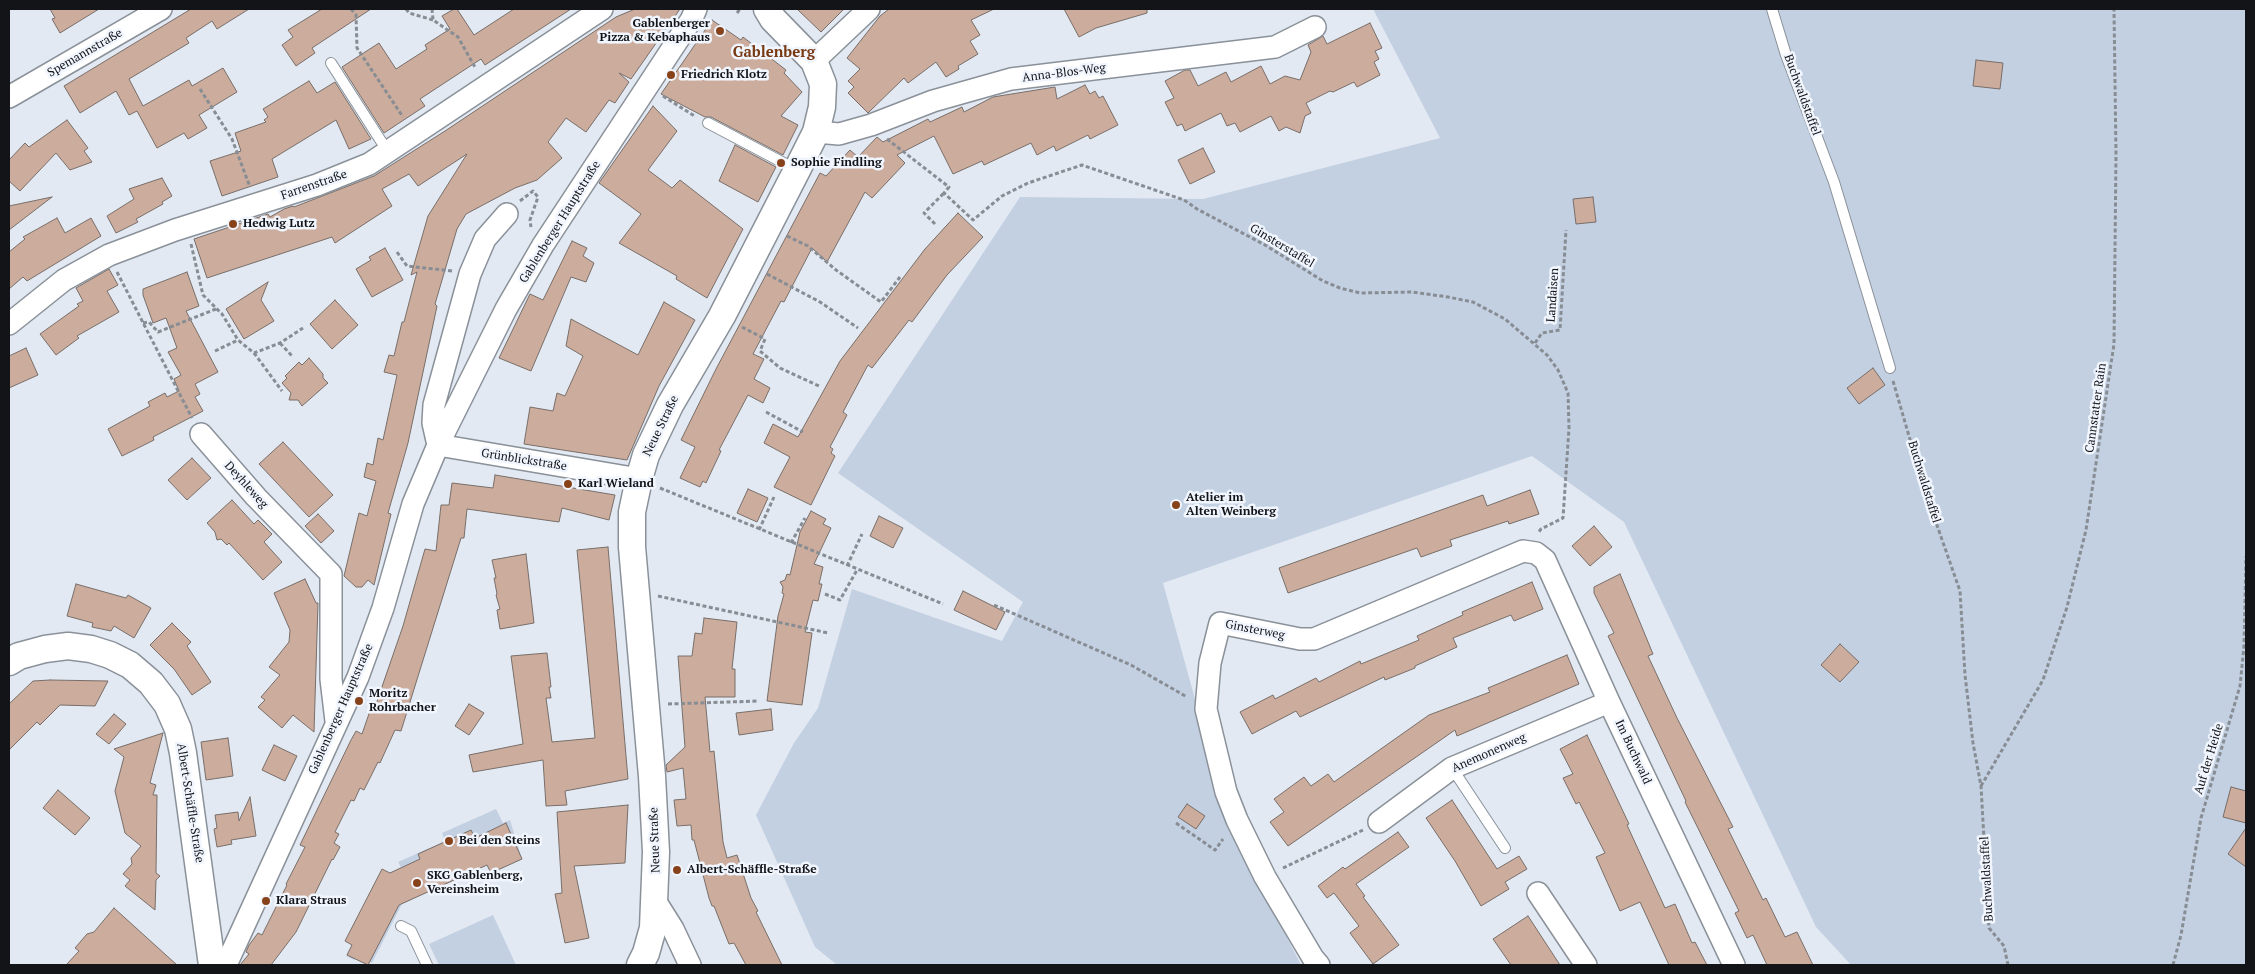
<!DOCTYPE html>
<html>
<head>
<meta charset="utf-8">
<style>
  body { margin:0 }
  #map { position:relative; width:2255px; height:974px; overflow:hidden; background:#e2e9f3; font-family:"PT Serif",serif }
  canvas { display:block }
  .frame { position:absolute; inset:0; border:10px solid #121418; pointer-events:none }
</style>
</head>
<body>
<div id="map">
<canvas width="2255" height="974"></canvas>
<div class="frame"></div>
</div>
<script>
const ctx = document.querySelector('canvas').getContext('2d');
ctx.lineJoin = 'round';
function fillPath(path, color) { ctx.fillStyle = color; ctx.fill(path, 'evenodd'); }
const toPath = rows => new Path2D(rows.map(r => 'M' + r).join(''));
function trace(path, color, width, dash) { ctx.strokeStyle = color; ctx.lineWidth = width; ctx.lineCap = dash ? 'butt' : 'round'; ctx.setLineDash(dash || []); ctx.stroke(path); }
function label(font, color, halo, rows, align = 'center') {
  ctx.font = font + ' "PT Serif",serif'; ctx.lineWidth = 5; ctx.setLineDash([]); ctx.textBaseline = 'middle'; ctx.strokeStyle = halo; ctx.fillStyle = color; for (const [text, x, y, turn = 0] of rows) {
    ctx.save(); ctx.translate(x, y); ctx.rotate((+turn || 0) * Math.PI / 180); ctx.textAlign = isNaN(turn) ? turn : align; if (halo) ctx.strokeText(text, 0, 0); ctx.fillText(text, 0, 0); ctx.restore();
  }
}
fillPath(toPath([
  [1373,9,2246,9,2246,965,1851,965,1816,927,1624,522,1532,456,1163,583,1230,826,1301,965,837,965,815,947,756,815,794,743,818,708,852,589,1002,641,1023,602,838,473,1020,197,1203,199,1440,138],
  [496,809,503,823,510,820,522,859,491,873,487,865,402,904,372,963,357,956,354,960,346,956,382,886,394,880,390,873,401,867,398,862,445,841,442,833],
  [493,915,516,965,439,965,429,944]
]), '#c3d0e2');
const building = toPath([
  [50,9,99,9,60,33,52,19,55,18,50,9],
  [191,9,249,9,217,29,212,21,186,38,189,43,129,79,143,106,189,80,192,86,223,68,237,92,199,115,207,128,188,139,184,133,157,148,137,111,129,115,116,91,80,113,64,86,191,9],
  [322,9,371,9,312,48,315,53,296,66,282,45,293,37,288,30,322,9],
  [454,9,457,9,474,35,514,9,571,9,485,65,481,59,420,99,425,106,384,133,342,67,379,43,396,69,427,49,425,45,450,29,442,16,454,9],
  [635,9,680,9,631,79,619,73,629,82,615,103,609,100,586,132,566,118,548,142,562,158,537,180,515,188,466,214,457,229,435,304,437,306,408,443,388,513,391,514,374,585,368,580,362,587,356,587,344,576,359,513,367,516,376,481,364,477,367,463,373,465,378,438,383,440,397,375,384,372,389,355,394,356,402,322,404,322,417,272,411,275,428,216,467,154,418,186,409,174,382,189,392,206,335,243,332,237,207,278,194,239,268,214,270,217,284,209,293,206,294,207,374,176,445,131,616,17,635,9],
  [797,9,844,9,821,32,797,9],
  [889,9,994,9,971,20,980,35,970,41,978,54,958,66,959,69,946,77,936,62,908,83,904,78,868,113,848,93,854,87,848,81,860,69,847,58,880,16,889,9],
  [1064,9,1147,9,1147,13,1096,28,1079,37,1064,9],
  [712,20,741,40,743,37,786,70,784,73,802,92,781,116,798,125,783,155,711,117,705,117,661,94,712,20],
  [1370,23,1382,48,1375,51,1379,59,1374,62,1380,75,1357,87,1354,82,1333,92,1330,91,1306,103,1311,113,1305,116,1300,133,1286,127,1279,131,1271,116,1240,132,1235,123,1227,126,1221,113,1185,131,1182,124,1177,126,1165,102,1174,98,1165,81,1185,70,1190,70,1198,86,1226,72,1231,82,1261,66,1270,84,1285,76,1300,80,1311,52,1308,45,1323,36,1327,44,1370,23],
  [1976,60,2003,63,2000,89,1973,86,1976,60],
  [309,81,317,93,335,82,371,139,349,149,336,120,272,159,278,177,222,196,210,161,241,151,235,133,266,122,264,120,268,117,263,109,309,81],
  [1085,85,1090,94,1095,91,1099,98,1103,96,1118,125,1090,139,1088,135,1056,151,1054,146,1037,155,1031,143,984,165,982,161,953,174,934,136,897,155,905,163,872,198,865,192,827,262,812,248,784,302,781,301,753,354,764,359,754,379,770,388,763,403,748,395,719,450,721,451,706,483,703,481,700,487,680,478,695,447,681,440,716,369,820,173,826,176,850,150,858,157,877,137,883,142,928,119,930,122,962,107,964,112,993,97,1055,87,1057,99,1085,85],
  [653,106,677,131,648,170,672,188,680,180,743,229,707,298,676,279,677,276,619,243,641,214,599,183,653,106],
  [67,120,88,148,84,151,92,162,70,170,56,153,20,191,9,181,9,160,25,143,29,147,67,120],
  [735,145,776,167,758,202,719,181,735,145],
  [1203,148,1215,172,1190,184,1178,160,1203,148],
  [162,178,172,196,162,202,163,204,136,219,138,222,116,233,107,216,134,199,129,189,162,178],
  [52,197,9,230,9,206,52,197],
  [1593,197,1596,222,1576,224,1573,199,1593,197],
  [958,213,983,237,947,275,912,322,909,320,872,368,868,365,843,412,847,415,830,447,833,449,831,453,835,456,811,505,774,487,790,457,764,443,773,424,798,437,840,361,925,249,958,213],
  [57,218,65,233,91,218,101,236,27,281,23,277,9,289,9,252,25,239,23,237,57,218],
  [572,241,587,248,583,256,594,263,586,282,571,277,531,371,499,358,530,294,543,300,572,241],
  [385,248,403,280,372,297,356,269,371,260,369,257,385,248],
  [109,269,118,285,107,291,119,312,77,336,79,338,56,355,40,334,79,306,77,304,83,301,76,288,109,269],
  [187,272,199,306,186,311,218,372,195,384,200,394,195,397,203,411,153,437,154,440,122,456,108,429,150,406,148,402,165,393,167,397,179,391,174,379,181,375,168,352,177,348,166,318,153,323,143,295,143,289,187,272],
  [268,282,261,300,274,321,244,339,226,309,268,282],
  [335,300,358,325,332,349,310,324,335,300],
  [664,302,695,320,659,386,627,460,524,444,530,407,553,411,557,393,565,396,583,356,566,346,571,319,638,355,664,302],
  [26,348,38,375,9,388,9,356,26,348],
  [309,358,323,374,323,378,328,383,302,406,298,400,289,400,291,393,282,383,287,378,285,376,299,362,302,365,309,358],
  [1873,368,1885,385,1859,404,1847,388,1873,368],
  [283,442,333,495,309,517,259,464,283,442],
  [192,458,211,478,187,500,168,480,192,458],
  [495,475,615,495,609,520,562,508,559,522,467,509,464,538,461,538,401,731,395,730,380,763,378,762,364,790,360,788,354,801,351,800,335,832,339,834,334,843,340,847,333,860,332,859,296,932,271,965,240,965,249,954,246,952,249,945,258,933,262,935,287,885,286,884,305,847,300,845,351,740,356,731,362,734,371,708,375,707,403,626,425,549,436,551,441,505,449,505,452,483,493,488,495,475],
  [748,489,768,498,757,522,737,513,748,489],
  [1530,490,1539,514,1509,524,1508,521,1450,540,1452,546,1421,557,1417,548,1288,593,1279,568,1483,495,1487,506,1530,490],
  [232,500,254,524,258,520,272,534,264,542,282,562,263,580,229,543,227,545,221,539,217,540,215,532,207,523,232,500],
  [811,511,826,519,823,524,831,528,814,564,823,567,819,584,822,584,818,601,813,600,805,632,812,633,802,705,767,701,778,616,784,594,782,593,783,587,780,582,785,580,787,574,790,575,800,532,811,511],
  [318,514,334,531,321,543,305,526,318,514],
  [879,516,903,528,893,548,870,536,879,516],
  [1594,526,1612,547,1590,566,1572,546,1594,526],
  [608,547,628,779,565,791,567,805,546,806,543,760,473,772,469,755,523,744,511,656,547,653,551,687,549,687,551,698,546,698,552,742,595,738,577,550,608,547],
  [526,554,534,623,500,629,497,610,500,609,496,595,497,594,494,578,496,578,492,560,526,554],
  [1620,574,1653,654,1648,656,1677,718,1733,827,1728,829,1763,900,1766,898,1785,937,1797,932,1813,965,1767,965,1753,935,1747,938,1735,913,1739,911,1685,802,1686,801,1608,636,1614,633,1594,593,1594,587,1620,574],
  [305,579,316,603,318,603,314,732,293,715,282,728,258,707,265,700,261,697,280,675,269,667,289,642,290,630,274,593,305,579],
  [1532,582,1543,609,1514,621,1511,615,1453,638,1457,647,1415,666,1415,668,1385,680,1384,677,1300,717,1296,711,1252,734,1240,712,1273,695,1275,699,1316,678,1319,682,1360,661,1361,664,1419,640,1417,636,1463,615,1462,612,1532,582],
  [76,584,126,598,128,595,151,608,134,638,114,626,111,631,92,627,93,623,67,616,76,584],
  [963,591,1005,612,996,630,954,610,963,591],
  [704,618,737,622,732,669,735,669,735,697,705,697,710,752,714,751,723,842,727,858,737,855,751,898,758,911,756,912,782,965,746,965,734,943,729,944,714,906,712,906,709,898,694,840,692,840,691,825,677,826,674,800,686,799,683,768,667,772,666,765,685,747,678,656,692,656,695,633,702,634,704,618],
  [172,623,191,642,187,646,211,682,192,695,174,669,150,645,172,623],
  [1840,644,1859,662,1840,682,1821,665,1840,644],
  [1567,655,1579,684,1457,736,1455,730,1288,846,1270,822,1284,812,1274,799,1304,777,1311,786,1328,774,1334,782,1429,715,1490,692,1488,688,1567,655],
  [50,680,108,681,95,706,60,705,40,725,37,722,9,750,9,704,33,681,50,680],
  [469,704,484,713,469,735,455,726,469,704],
  [771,709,773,730,739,735,736,713,771,709],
  [114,714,126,724,109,744,96,734,114,714],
  [163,733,150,783,156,785,153,795,157,795,156,873,160,876,156,880,155,910,125,886,130,880,123,874,132,864,131,858,141,846,125,833,115,791,124,757,114,749,163,733],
  [1587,735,1629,824,1627,825,1665,908,1675,904,1692,943,1695,942,1707,965,1669,965,1640,902,1620,911,1596,857,1605,853,1579,802,1576,804,1563,778,1573,774,1560,749,1587,735],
  [228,738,233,776,206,780,201,742,228,738],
  [274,745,297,756,285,781,262,770,274,745],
  [2231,787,2246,791,2246,823,2223,817,2231,787],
  [58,790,90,818,75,835,43,808,58,790],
  [250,797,256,836,231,840,232,844,217,847,214,829,217,828,215,815,238,812,239,821,250,797],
  [1452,800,1497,869,1519,856,1527,869,1505,882,1509,889,1481,906,1455,861,1426,818,1452,800],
  [1187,804,1205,816,1196,829,1178,817,1187,804],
  [628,805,625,863,574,866,589,938,565,943,555,894,562,893,557,812,628,805],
  [506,823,522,859,491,873,487,865,399,905,368,965,347,955,352,945,345,941,382,869,390,873,420,859,418,854,471,830,475,838,506,823],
  [2246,828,2246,867,2228,854,2246,828],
  [1398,832,1409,847,1356,884,1365,896,1363,897,1399,945,1373,964,1350,933,1359,926,1334,893,1327,898,1318,886,1343,867,1345,869,1398,832],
  [114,908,177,965,66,965,79,951,75,948,87,934,94,932,114,908],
  [1528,916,1560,965,1511,965,1493,939,1528,916]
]);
fillPath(building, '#ccac9c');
trace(building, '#786e69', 1);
const service = toPath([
  [1772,9,1786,55,1834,182,1890,368],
  [331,63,388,152],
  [708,123,797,170],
  [1452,768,1505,848],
  [401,926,411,931,427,965]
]);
const minor = toPath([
  [814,61,869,9],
  [9,97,161,9],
  [816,132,839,134,871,125,933,101,1011,79,1275,47,1315,27],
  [507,214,485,239,470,274,434,405,433,423,438,445,639,479],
  [9,324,64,280,109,255,175,230,317,185,369,164,602,9],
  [201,434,256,497,331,574,331,679,336,721],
  [1379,822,1452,768,1609,702],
  [1538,893,1586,965],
  [656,902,673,929,690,965],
  [226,965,358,677,383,608,413,504,438,445,506,309,543,245,691,20,696,9],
  [1319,965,1313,958,1265,877,1237,820,1226,792,1206,709,1210,663,1220,623,1300,639,1314,639,1523,551,1536,553,1545,560,1609,702,1734,965]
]);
const tertiary = toPath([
  [9,662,19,656,45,649,68,646,91,649,110,655,130,665,151,683,167,704,178,729,183,753,212,965],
  [640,965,646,953,653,928,656,852,652,776,632,547,632,512,639,479,646,455,670,405,722,316,797,170,816,132,822,107,823,84,814,61,773,19,767,9]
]);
trace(service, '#8a9199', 12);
trace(minor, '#8a9199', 24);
trace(tertiary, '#8a9199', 29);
trace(toPath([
  [351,9,356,15,357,48,403,117],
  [406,9,409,13,433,20],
  [432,9,433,20,458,37,476,69],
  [737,13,740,9],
  [200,89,232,139,250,187],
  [663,96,696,117],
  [887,139,949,187,944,193,973,220,1002,196,1028,183,1082,165,1184,200,1197,209,1265,245,1323,281,1340,288,1360,293,1412,292,1448,297,1473,302,1505,319,1547,355,1558,370,1568,393,1569,428,1563,518,1541,529,1538,533],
  [520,201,533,191,538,197,530,220,531,227],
  [935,224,924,213,944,193],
  [787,236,808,246,836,270,881,302,900,277],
  [191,244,203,295,222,314,238,340,254,353,280,343,303,328],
  [397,252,407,266,452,271],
  [117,272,192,418],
  [767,274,820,302,858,328],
  [143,323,149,322,158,332,216,309],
  [742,327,765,339,760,351,780,368,819,386],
  [280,343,293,357],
  [1535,343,1542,333,1560,330,1566,230],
  [215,351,238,340],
  [254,353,282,391],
  [1893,381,1925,491,1960,591,1965,675,1973,743,1981,786,1989,928,2004,946,2008,965],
  [766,412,803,432],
  [660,488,943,604],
  [759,530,774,497],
  [791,543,805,518],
  [847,566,862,534],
  [825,594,840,600,857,570],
  [658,596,828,633],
  [994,605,1131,665,1187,697],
  [668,704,759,701],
  [1981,786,2043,680,2067,607,2086,530,2114,344,2116,155,2114,9],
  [1176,823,1215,850,1223,839],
  [1283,868,1363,830],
  [2173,965,2181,935,2201,818,2240,686,2244,646,2246,556]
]), '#888d94', 3, [4, 2.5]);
trace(service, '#fff', 10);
trace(minor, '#fff', 21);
trace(tertiary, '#fff', 26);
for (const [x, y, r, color] of [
  [720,31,5,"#874219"],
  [671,75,5,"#874219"],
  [781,163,5,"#874219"],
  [233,224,5,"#874219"],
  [568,484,5,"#874219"],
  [1176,505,5,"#874219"],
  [359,701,5,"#874219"],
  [449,841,5,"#874219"],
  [677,870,5,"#874219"],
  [417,883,5,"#874219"],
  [266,901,5,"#874219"]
]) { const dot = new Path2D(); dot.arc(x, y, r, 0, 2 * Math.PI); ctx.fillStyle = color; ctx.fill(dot); trace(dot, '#f1f6fe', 2); }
label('bold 12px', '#121418', '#f1f6fe', [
  ["Gablenberger",710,24,"right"],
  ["Pizza & Kebaphaus",710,38,"right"],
  ["Friedrich Klotz",681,75],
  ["Sophie Findling",791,163],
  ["Hedwig Lutz",243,224],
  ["Karl Wieland",578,484],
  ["Atelier im",1186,498],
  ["Alten Weinberg",1186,512],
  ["Moritz",369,694],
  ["Rohrbacher",369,708],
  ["Bei den Steins",459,841],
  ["Albert-Schäffle-Straße",687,870],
  ["SKG Gablenberg,",427,876],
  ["Vereinsheim",427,890],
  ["Klara Straus",276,901]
], 'left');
label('12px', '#121418', '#f1f6fe', [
  ["Spemannstraße",85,53,-30],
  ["Anna-Blos-Weg",1064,73,-7],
  ["Buchwaldstaffel",1802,95,70],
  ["Farrenstraße",314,185,-19],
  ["Gablenberger Hauptstraße",560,222,-58],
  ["Ginsterstaffel",1282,246,31],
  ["Landaisen",1553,295,-86],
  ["Cannstatter Rain",2096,408,-82],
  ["Neue Straße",661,426,-64],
  ["Grünblickstraße",524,460,9],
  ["Buchwaldstaffel",1924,482,73],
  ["Deyhleweg",246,485,48],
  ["Ginsterweg",1255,630,11],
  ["Gablenberger Hauptstraße",341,709,-66],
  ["Im Buchwald",1633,752,65],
  ["Anemonenweg",1489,753,-24],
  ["Auf der Heide",2209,759,-73],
  ["Albert-Schäffle-Straße",190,803,81],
  ["Neue Straße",655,840,-92],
  ["Buchwaldstaffel",1987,879,-93]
]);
label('bold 15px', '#773812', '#f1f6fe', [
  ["Gablenberg",774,53]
]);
</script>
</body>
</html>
